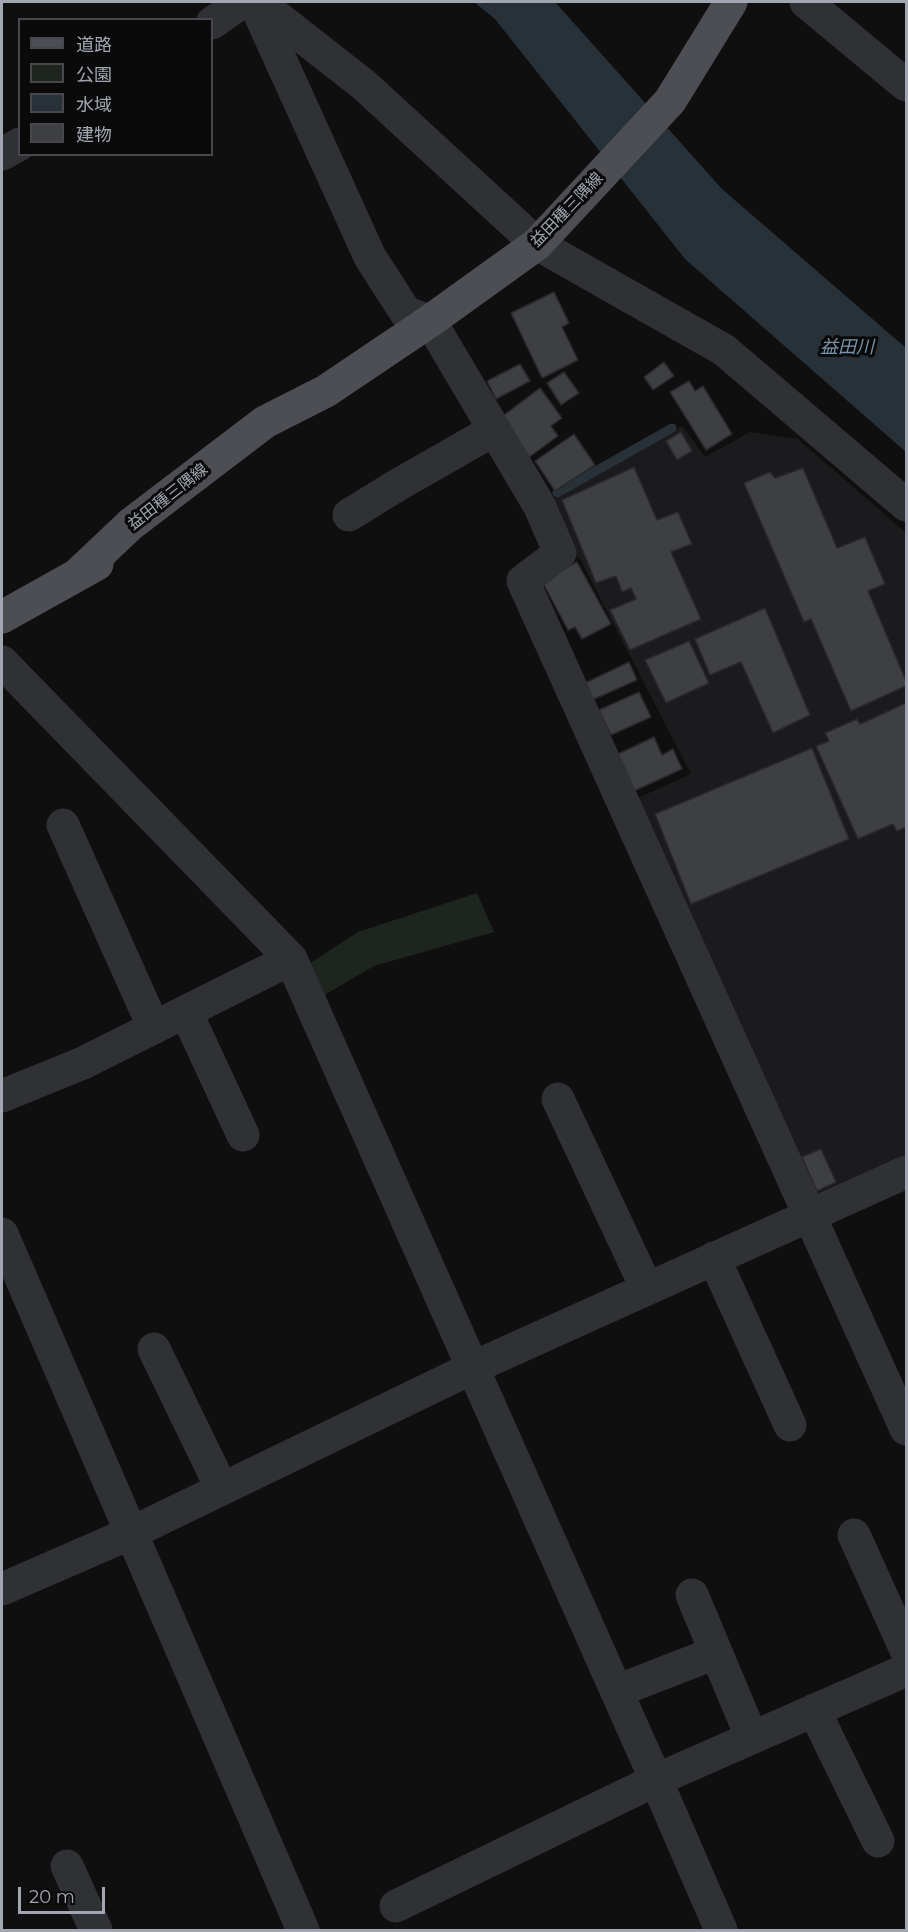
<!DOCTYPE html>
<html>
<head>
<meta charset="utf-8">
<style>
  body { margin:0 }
  #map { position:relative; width:908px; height:1932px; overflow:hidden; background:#0f0f10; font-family:Montserrat,"Noto Sans JP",sans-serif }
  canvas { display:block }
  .frame { position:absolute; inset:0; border:3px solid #a1a6b0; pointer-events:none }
  .legend { position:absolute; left:18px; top:18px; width:195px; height:138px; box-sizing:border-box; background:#0a0a0b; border:2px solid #46484d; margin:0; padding:8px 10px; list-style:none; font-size:18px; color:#a1a6b0 }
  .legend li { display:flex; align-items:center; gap:12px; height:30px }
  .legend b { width:30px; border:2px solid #46484d }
  .scale { position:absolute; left:18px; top:1887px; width:87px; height:27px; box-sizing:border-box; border:3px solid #a1a6b0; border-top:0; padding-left:8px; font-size:18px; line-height:21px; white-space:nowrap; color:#a1a6b0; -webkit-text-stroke:4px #0a0a0b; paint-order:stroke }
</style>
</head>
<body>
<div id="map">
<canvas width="908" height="1932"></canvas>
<div class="frame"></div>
<ul class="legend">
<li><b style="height:8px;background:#4c4e54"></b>道路</li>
<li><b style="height:16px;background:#1e241e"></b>公園</li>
<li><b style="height:16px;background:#293138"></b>水域</li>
<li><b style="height:16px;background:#3e3f43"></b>建物</li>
</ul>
<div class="scale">20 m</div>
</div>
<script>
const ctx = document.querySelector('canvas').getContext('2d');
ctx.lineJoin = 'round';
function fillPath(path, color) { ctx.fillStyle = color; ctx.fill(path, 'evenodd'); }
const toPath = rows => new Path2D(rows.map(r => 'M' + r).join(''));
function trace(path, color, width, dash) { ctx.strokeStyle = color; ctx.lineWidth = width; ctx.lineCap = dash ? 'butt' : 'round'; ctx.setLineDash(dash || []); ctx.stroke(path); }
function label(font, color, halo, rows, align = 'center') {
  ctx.font = font + ' Montserrat,"Noto Sans JP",sans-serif'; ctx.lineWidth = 6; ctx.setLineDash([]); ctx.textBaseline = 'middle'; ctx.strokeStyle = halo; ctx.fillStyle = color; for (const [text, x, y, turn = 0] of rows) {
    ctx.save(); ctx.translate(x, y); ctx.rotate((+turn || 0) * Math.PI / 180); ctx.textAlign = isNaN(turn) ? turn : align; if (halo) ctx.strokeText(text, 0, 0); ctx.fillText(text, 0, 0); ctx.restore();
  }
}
fillPath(toPath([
  [682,426,705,457,750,432,798,439,906,533,906,1157,815,1198,631,801,691,774,580,559,571,552,546,503]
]), '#1b1b1d');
fillPath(toPath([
  [477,893,494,932,374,966,319,998,304,967,358,932]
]), '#1e241e');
fillPath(toPath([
  [474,2,555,2,722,189,906,348,906,452,685,259,495,19]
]), '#293138');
trace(toPath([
  [557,493,672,428]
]), '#293138', 9);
const building = toPath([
  [554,292,569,323,562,327,578,360,542,378,511,313,554,292],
  [664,362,674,376,653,390,644,377,664,362],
  [520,364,530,381,496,399,487,381,520,364],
  [564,372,579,393,561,405,547,383,564,372],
  [689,381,695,391,703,386,732,434,706,450,670,392,689,381],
  [540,388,562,418,551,426,558,436,528,458,500,418,540,388],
  [681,432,692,451,677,460,666,441,681,432],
  [574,434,595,465,555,491,535,461,574,434],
  [634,467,657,520,678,512,692,544,671,552,701,619,630,650,610,610,636,599,631,588,622,592,616,576,596,583,562,500,634,467],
  [803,468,837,548,865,537,885,584,868,591,906,681,906,686,851,711,811,619,804,622,744,483,770,472,775,478,803,468],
  [577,562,611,624,582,639,575,627,568,630,542,581,577,562],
  [765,608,810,715,773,733,741,662,710,675,695,639,765,608],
  [689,641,709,683,666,703,645,660,689,641],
  [629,662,637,680,592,700,585,683,629,662],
  [639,692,651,717,611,735,599,710,639,692],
  [906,703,906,827,897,831,893,824,858,839,816,746,829,741,825,733,857,719,860,724,906,703],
  [654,737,662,755,673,749,682,769,634,791,618,754,654,737],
  [812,748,849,839,691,904,655,814,812,748],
  [821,1149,836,1182,817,1191,802,1157,821,1149]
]);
fillPath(building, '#3e3f43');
trace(building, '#29292c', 1.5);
trace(toPath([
  [258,2,364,85,537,244,724,350,906,505],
  [259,2,261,17,370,257,406,313,430,321,539,505,560,553,523,581,906,1429],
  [806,2,906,85],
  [212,23,242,2],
  [2,154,20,144],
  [349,515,396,486,494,430],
  [2,662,291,959,656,1780,721,1930],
  [63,825,154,1028],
  [186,1012,243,1135],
  [2,1096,83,1063,291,959],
  [558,1099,647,1289],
  [2,1234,303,1930],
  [714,1258,790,1425],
  [154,1349,222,1489],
  [854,1535,906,1650],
  [2,1589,131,1533,472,1368,906,1172],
  [692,1595,752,1738],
  [617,1691,715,1653],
  [814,1710,878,1841],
  [67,1866,96,1930],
  [396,1906,656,1780,906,1670]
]), '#303135', 33);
trace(toPath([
  [77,575,131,524,265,422,326,391,430,321,537,244,670,101,731,2],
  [2,617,97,564]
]), '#4c4e54', 33);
label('16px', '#a1a6b0', '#0a0a0b', [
  ["益田種三隅線",567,210,-46],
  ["益田種三隅線",168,497,-38]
]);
label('italic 18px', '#7894ab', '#0a0a0b', [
  ["益田川",847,348]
]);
</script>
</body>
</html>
